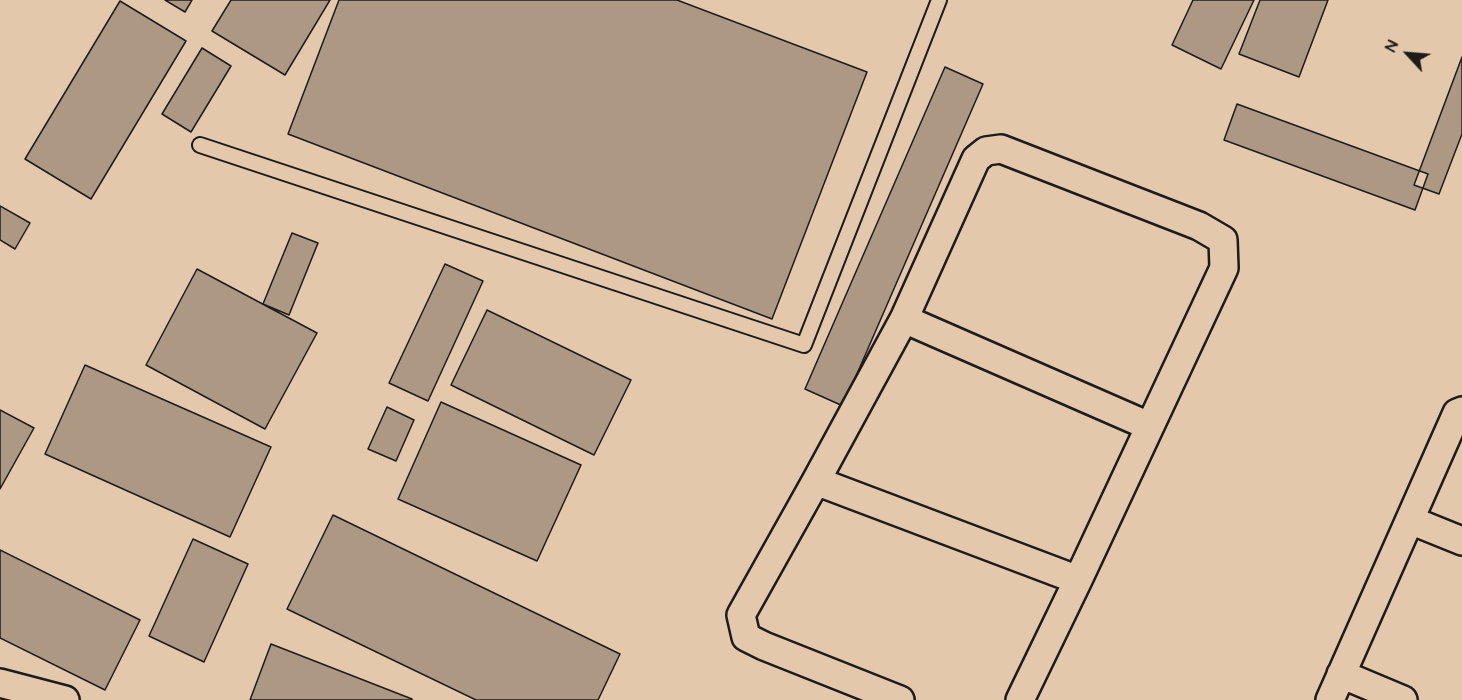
<!DOCTYPE html>
<html>
<head>
<meta charset="utf-8">
<style>
  body { margin:0 }
  #map { position:relative; width:1462px; height:700px; overflow:hidden; background:#e4c8ab; font-family:"Architects Daughter",sans-serif }
  canvas { display:block }
  .north { position:absolute; left:1378px; top:24px; width:60px; height:60px; -webkit-text-stroke:4px #e4c8ab; paint-order:stroke; rotate:296deg; font-size:16px; font-weight:700; line-height:24px; text-align:center; color:#1c1c1c }
  .north::after { content:''; display:block; margin:auto; width:21px; height:27px; background:#1c1c1c; clip-path:polygon(50% 0,100% 100%,50% 72%,0 100%) }
</style>
</head>
<body>
<div id="map">
<canvas width="1462" height="700"></canvas>
<div class="north">N</div>
</div>
<script>
const ctx = document.querySelector('canvas').getContext('2d');
ctx.lineJoin = 'round';
function fillPath(path, color) { ctx.fillStyle = color; ctx.fill(path, 'evenodd'); }
const toPath = rows => new Path2D(rows.map(r => 'M' + r).join(''));
function trace(path, color, width, dash) { ctx.strokeStyle = color; ctx.lineWidth = width; ctx.lineCap = dash ? 'butt' : 'round'; ctx.setLineDash(dash || []); ctx.stroke(path); }
const building = toPath([
  [165,0,192,0,185,12,165,0],
  [231,0,330,0,285,75,212,31,231,0],
  [339,0,677,0,867,72,772,319,288,134,339,0],
  [1193,0,1254,0,1221,69,1172,45,1193,0],
  [1260,0,1328,0,1299,77,1239,54,1260,0],
  [120,1,186,41,91,199,25,159,120,1],
  [202,48,231,66,191,132,162,114,202,48],
  [1462,57,1462,134,1439,194,1414,185,1462,57],
  [945,67,983,84,843,406,805,389,945,67],
  [1237,104,1428,174,1415,210,1224,140,1237,104],
  [0,206,30,223,15,249,0,240,0,206],
  [292,233,318,243,289,315,263,304,292,233],
  [445,264,483,281,428,401,389,383,445,264],
  [197,269,317,333,265,429,146,365,197,269],
  [487,310,631,380,594,455,451,385,487,310],
  [85,365,271,447,230,537,45,454,85,365],
  [441,402,581,465,537,561,398,499,441,402],
  [387,407,414,420,396,461,368,449,387,407],
  [0,410,34,428,0,489,0,410],
  [333,515,620,654,598,700,476,700,287,609,333,515],
  [193,539,248,564,204,662,149,636,193,539],
  [0,550,140,620,105,690,0,638,0,550],
  [271,644,412,699,412,700,250,700,271,644]
]);
fillPath(building, '#ac9883');
trace(building, '#1c1c1c', 1.5);
const service = toPath([
  [200,145,804,345,939,0]
]);
const minor = toPath([
  [904,319,1149,426],
  [816,481,1078,580],
  [1410,520,1462,541],
  [1341,674,1403,700],
  [0,683,65,700],
  [900,700,764,646,746,637,741,615,816,481,904,319,976,159,986,151,1001,149,1199,226,1223,240,1224,268,1078,580,1020,700],
  [1330,700,1457,413,1462,411]
]);
trace(service, '#1c1c1c', 18);
trace(minor, '#1c1c1c', 32);
trace(service, '#e4c8ab', 14);
trace(minor, '#e4c8ab', 27);
</script>
</body>
</html>
